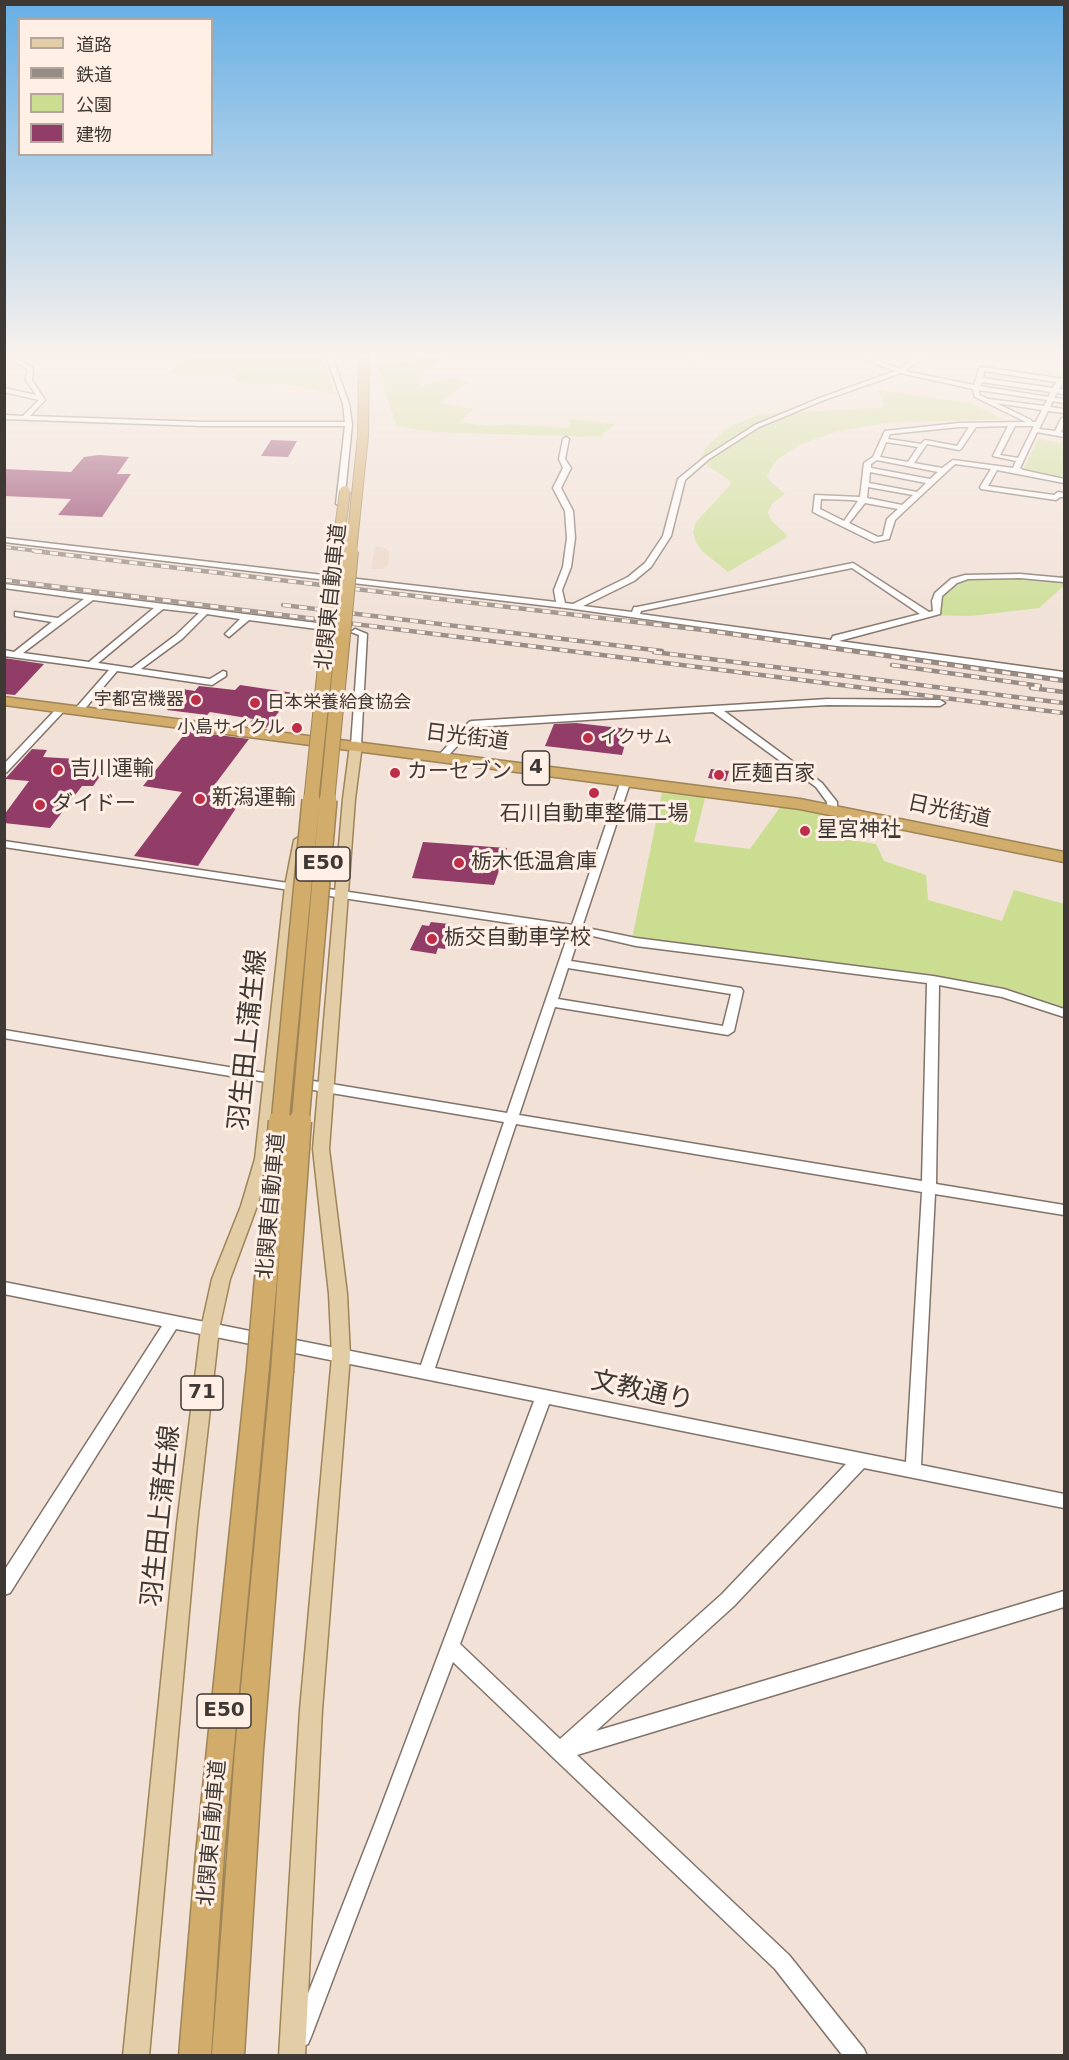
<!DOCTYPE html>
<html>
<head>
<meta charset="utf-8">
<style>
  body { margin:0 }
  #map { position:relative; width:1069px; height:2060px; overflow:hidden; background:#f1e1d7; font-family:"DejaVu Sans","Noto Sans JP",sans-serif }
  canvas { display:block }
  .frame { position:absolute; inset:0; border:6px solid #3f3935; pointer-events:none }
  .legend { position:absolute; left:18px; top:18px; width:195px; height:138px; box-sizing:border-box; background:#ffefe4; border:2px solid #b2a69e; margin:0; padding:8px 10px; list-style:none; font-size:18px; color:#3f3935 }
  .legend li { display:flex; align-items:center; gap:12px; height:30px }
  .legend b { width:30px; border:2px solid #b2a69e }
</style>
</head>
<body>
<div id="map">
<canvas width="1069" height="2060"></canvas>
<div class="frame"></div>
<ul class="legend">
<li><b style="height:8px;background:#e3cda6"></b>道路</li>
<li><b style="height:8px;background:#978c85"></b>鉄道</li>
<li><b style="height:16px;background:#cadd91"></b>公園</li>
<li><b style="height:16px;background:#913d68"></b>建物</li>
</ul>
</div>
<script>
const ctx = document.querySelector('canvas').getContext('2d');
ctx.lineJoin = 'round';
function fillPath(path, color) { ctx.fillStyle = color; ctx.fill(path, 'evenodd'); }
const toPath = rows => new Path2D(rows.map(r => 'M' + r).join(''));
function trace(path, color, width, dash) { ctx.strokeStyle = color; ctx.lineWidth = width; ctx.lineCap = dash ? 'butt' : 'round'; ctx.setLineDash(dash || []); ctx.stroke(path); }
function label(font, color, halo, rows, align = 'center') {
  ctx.font = font + ' "DejaVu Sans","Noto Sans JP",sans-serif'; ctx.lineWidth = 6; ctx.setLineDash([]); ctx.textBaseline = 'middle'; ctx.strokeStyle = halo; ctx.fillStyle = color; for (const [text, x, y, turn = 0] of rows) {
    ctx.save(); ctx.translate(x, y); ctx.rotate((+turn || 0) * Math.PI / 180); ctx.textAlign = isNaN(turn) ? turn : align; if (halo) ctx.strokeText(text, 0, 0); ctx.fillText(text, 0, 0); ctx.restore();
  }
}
fillPath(toPath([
  [375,546,385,548,389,552,388,566,383,569,371,569]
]), '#ebd5c6');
fillPath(toPath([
  [188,356,323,356,334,394,291,385,237,382,233,372,168,373],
  [417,356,448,356,424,370,419,381,422,386,452,377,469,382,439,403,474,409,459,422,489,426,510,424,568,428,571,419,615,424,600,437,454,433,419,430,396,425,377,365,375,364,416,360],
  [878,390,971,403,1003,419,885,423,835,432,799,445,777,460,767,475,769,480,785,494,772,504,768,512,771,520,787,535,786,538,728,572,702,551,696,542,693,532,696,522,731,484,729,480,699,460,705,449,721,433,731,426,762,414,880,408,884,406],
  [1038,439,1064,443,1064,478,1023,470],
  [1007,573,1051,577,1064,575,1064,586,1039,608,971,616,923,615,934,607,948,584,983,575],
  [662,793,705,798,694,842,750,849,781,806,821,814,823,836,876,844,884,861,926,875,928,900,1002,921,1014,890,1064,904,1064,1008,1003,987,875,967,807,961,632,939]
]), '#cadd91');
trace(toPath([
  [1055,477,1064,479]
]), '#46a7e1', 2);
fillPath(toPath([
  [271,440,297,441,288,457,261,456],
  [99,455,129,457,117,474,131,474,102,517,58,515,71,499,4,496,4,469,71,472,84,457],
  [4,658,44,664,15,695,4,694],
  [240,685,294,693,266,728,247,726,253,719,210,712,207,715,167,710,182,689,195,691,199,686,235,690],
  [576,723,629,729,622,755,545,746,554,724],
  [187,731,249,739,207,795,240,802,198,866,134,856,182,792,143,786],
  [32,749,47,750,43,757,111,761,93,786,82,786,50,828,4,823,4,815,29,781,5,779],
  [711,769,729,771,726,781,708,778],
  [423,842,507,848,494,885,412,878],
  [431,922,449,924,447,929,453,931,445,949,438,948,436,954,410,950,422,925,429,926]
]), '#913d68');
const minor = toPath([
  [6,356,14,356,33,368,32,380,45,400,30,416,204,422,345,422,343,404,326,356,332,356,349,404,352,424,344,504,340,506,336,504,345,426,204,426,4,419,4,415,23,416,39,400,4,392,4,388,36,395,26,380,27,369,6,356],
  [693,356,701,356,695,360,691,360,693,356],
  [856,356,866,356,900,369,918,356,925,356,905,371,974,385,979,369,982,367,1064,379,1064,383,1062,383,1059,389,1064,390,1064,394,1057,393,1054,398,1064,399,1064,403,1053,401,1050,407,1064,409,1064,413,1048,411,1039,429,1055,431,1061,419,1064,417,1064,425,1061,432,1064,433,1064,437,1037,432,1020,468,1023,470,1064,479,1064,483,997,470,988,486,1054,495,1058,492,1064,493,1064,497,1060,497,1056,500,981,489,980,487,991,469,955,464,895,520,889,539,874,542,813,512,815,495,860,497,864,463,873,457,885,431,959,423,1026,422,975,397,973,389,901,373,824,400,759,427,709,459,685,480,671,536,651,567,634,581,583,606,632,612,634,607,637,607,853,563,929,612,933,611,932,601,935,593,951,579,965,575,1020,574,1064,578,1064,582,1020,578,968,579,957,583,942,596,940,614,839,641,1064,672,1064,678,574,609,4,542,4,538,556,602,554,590,563,567,567,538,565,511,553,488,563,468,559,459,563,439,566,437,569,439,565,459,571,468,561,488,573,511,575,538,571,567,562,590,565,603,573,604,628,577,645,563,663,536,678,479,705,457,755,425,820,398,895,371,856,356],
  [984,371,1056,382,1053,388,983,378,984,371],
  [982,382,1051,392,1048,397,980,386,982,382],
  [979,390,1047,400,1044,406,988,399,980,395,979,390],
  [996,403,1042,410,1036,422,1032,422,1031,420,996,403],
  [1008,426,993,456,1016,461,1013,468,953,460,942,468,914,463,927,444,959,450,961,449,976,427,1008,426],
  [1015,426,1034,426,1018,458,1000,455,1015,426],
  [959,427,969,427,957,446,925,440,921,444,888,439,890,434,959,427],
  [886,442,918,447,908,462,880,457,886,442],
  [877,460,938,472,930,479,871,468,871,464,877,460],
  [870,472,926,483,917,492,869,483,870,472],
  [868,487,913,495,902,505,867,498,868,487],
  [821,499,852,500,858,501,844,521,820,509,821,499],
  [865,503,898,509,887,519,883,536,878,537,849,523,865,503],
  [852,568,920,614,833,636,831,640,640,614,641,611,852,568],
  [4,584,317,623,321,626,317,629,249,620,229,637,225,634,240,619,207,614,182,639,141,669,210,679,223,671,226,672,226,676,212,685,117,671,82,712,79,713,74,710,109,670,4,656,4,650,14,652,52,622,15,616,15,612,58,618,84,599,4,588,4,584],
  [93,600,154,608,89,662,23,653,93,600],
  [163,609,199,613,176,635,132,668,98,663,163,609],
  [355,629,367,634,361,745,356,748,351,745,359,635,351,632,355,629],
  [828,699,940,700,945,703,940,706,828,705,724,711,822,783,837,802,837,809,832,812,827,809,827,802,816,787,713,712,475,727,446,758,443,759,438,756,469,722,472,721,828,699],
  [62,705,65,706,65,710,7,772,4,773,4,764,59,706,62,705],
  [626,777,631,780,582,927,636,938,933,976,1004,989,1064,1009,1064,1017,1002,997,939,985,936,1184,1064,1205,1064,1215,935,1194,921,1465,1064,1494,1064,1508,864,1468,734,1606,596,1731,1064,1591,1064,1607,577,1755,789,1955,864,2049,867,2056,843,2056,775,1969,453,1662,311,2037,308,2044,301,2047,294,2044,291,2037,375,1823,534,1401,176,1329,10,1593,4,1595,4,1571,162,1326,4,1294,4,1282,421,1365,504,1122,4,1038,4,1030,507,1113,569,932,4,847,4,841,572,925,621,780,626,777],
  [580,933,636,946,927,983,922,1181,519,1115,555,1007,728,1035,734,1031,743,991,741,988,571,961,580,933],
  [568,968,731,994,723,1026,558,999,568,968],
  [516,1124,922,1192,906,1462,435,1368,516,1124],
  [549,1404,846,1464,722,1594,560,1739,460,1644,549,1404]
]);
const major = toPath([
  [356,741,362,745,355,799,329,1149,347,1294,350,1356,322,1710,305,2056,279,2056,300,1710,332,1356,329,1294,313,1149,343,799,350,745,356,741],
  [300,836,306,840,299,886,271,1159,257,1206,230,1279,219,1329,197,1524,149,2056,123,2056,177,1524,201,1329,212,1279,241,1206,255,1159,285,886,294,840,300,836]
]);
const highway = toPath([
  [4,697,800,799,1064,852,1064,862,800,809,4,705,4,697],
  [258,1357,266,1360,269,1367,224,1854,211,2056,179,2056,196,1854,247,1367,250,1360,258,1357],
  [282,1362,290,1365,293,1372,263,1751,244,2056,212,2056,235,1751,271,1372,274,1365,282,1362]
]);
trace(minor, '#81736a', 3);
trace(major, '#9e8457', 3);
trace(highway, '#9e8457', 3);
fillPath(minor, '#fff');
fillPath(major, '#e3cda6');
fillPath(highway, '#d1ac6a');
const railFar1 = toPath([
  [4,547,46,552]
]);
const rail = toPath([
  [34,551,703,630,1064,681],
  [4,580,1064,713],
  [283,605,662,651],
  [654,652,1064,703],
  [892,665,1040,686],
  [1031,688,1064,692]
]);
trace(railFar1, '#978c85', 4);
trace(rail, '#978c85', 4.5);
trace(railFar1, '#ffefe4', 2, [7]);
trace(rail, '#ffefe4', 3, [8]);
const highwayBridgeFar3 = toPath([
  [337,552,345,491],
  [351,552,363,436,364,356]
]);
const highwayBridgeFar2 = toPath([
  [311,802,337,551],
  [327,802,351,551]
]);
const highwayBridgeFar1 = toPath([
  [280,1123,311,800],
  [300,1123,328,800]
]);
const highwayBridge = toPath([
  [258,1367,280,1121],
  [282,1372,300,1121]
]);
trace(highwayBridgeFar3, '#9e8457', 12, []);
trace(highwayBridgeFar2, '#9e8457', 16, []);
trace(highwayBridgeFar1, '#9e8457', 20, []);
trace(highwayBridge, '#9e8457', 25, []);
trace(highwayBridgeFar3, '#d1ac6a', 10);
trace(highwayBridgeFar2, '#d1ac6a', 14);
trace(highwayBridgeFar1, '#d1ac6a', 17);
trace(highwayBridge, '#d1ac6a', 22);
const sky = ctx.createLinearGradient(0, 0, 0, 645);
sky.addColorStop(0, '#67afe5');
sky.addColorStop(0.55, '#f9f2ed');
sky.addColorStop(1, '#f9f2ed00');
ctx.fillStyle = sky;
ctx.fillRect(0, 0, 1069, 645);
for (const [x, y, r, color] of [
  [196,700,6,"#be2d4a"],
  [255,703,6,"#be2d4a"],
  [297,728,6,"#be2d4a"],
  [588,738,6,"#be2d4a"],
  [58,770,6,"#be2d4a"],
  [395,773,6,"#be2d4a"],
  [719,775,6,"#be2d4a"],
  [594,793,6,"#be2d4a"],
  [200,799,6,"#be2d4a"],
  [40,805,6,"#be2d4a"],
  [805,831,6,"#be2d4a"],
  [459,863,6,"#be2d4a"],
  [432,939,6,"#be2d4a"]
]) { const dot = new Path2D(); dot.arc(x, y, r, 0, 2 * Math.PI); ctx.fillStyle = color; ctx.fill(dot); trace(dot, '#ffefe4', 2); }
label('18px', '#3f3935', '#ffefe4', [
  ["宇都宮機器",184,700],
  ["日本栄養給食協会",267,703,"left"],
  ["小島サイクル",285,728],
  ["イクサム",600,738,"left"]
], 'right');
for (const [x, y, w] of [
  [536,768,27],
  [323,864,54],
  [202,1393,42],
  [224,1711,54]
]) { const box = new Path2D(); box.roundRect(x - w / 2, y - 17, w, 34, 4.5); ctx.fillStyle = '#ffefe4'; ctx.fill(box); trace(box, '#3f3935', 1.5); }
label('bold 20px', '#3f3935', null, [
  ["4",536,768],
  ["E50",323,864],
  ["71",202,1393],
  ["E50",224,1711]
]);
label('21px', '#3f3935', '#ffefe4', [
  ["北関東自動車道",332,597,-84],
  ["日光街道",467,738,7],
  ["日光街道",949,812,12],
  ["北関東自動車道",272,1206,-85],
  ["北関東自動車道",213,1833,-85]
]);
label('21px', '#3f3935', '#ffefe4', [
  ["吉川運輸",70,770],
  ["カーセブン",407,773],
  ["匠麺百家",731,775],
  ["新潟運輸",212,799],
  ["ダイドー",52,805],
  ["石川自動車整備工場",594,815,"center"],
  ["星宮神社",817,831],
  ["栃木低温倉庫",471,863],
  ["栃交自動車学校",444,939]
], 'left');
label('26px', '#3f3935', '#ffefe4', [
  ["羽生田上蒲生線",249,1040,-84],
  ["文教通り",642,1392,12],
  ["羽生田上蒲生線",162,1516,-84]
]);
</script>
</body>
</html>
